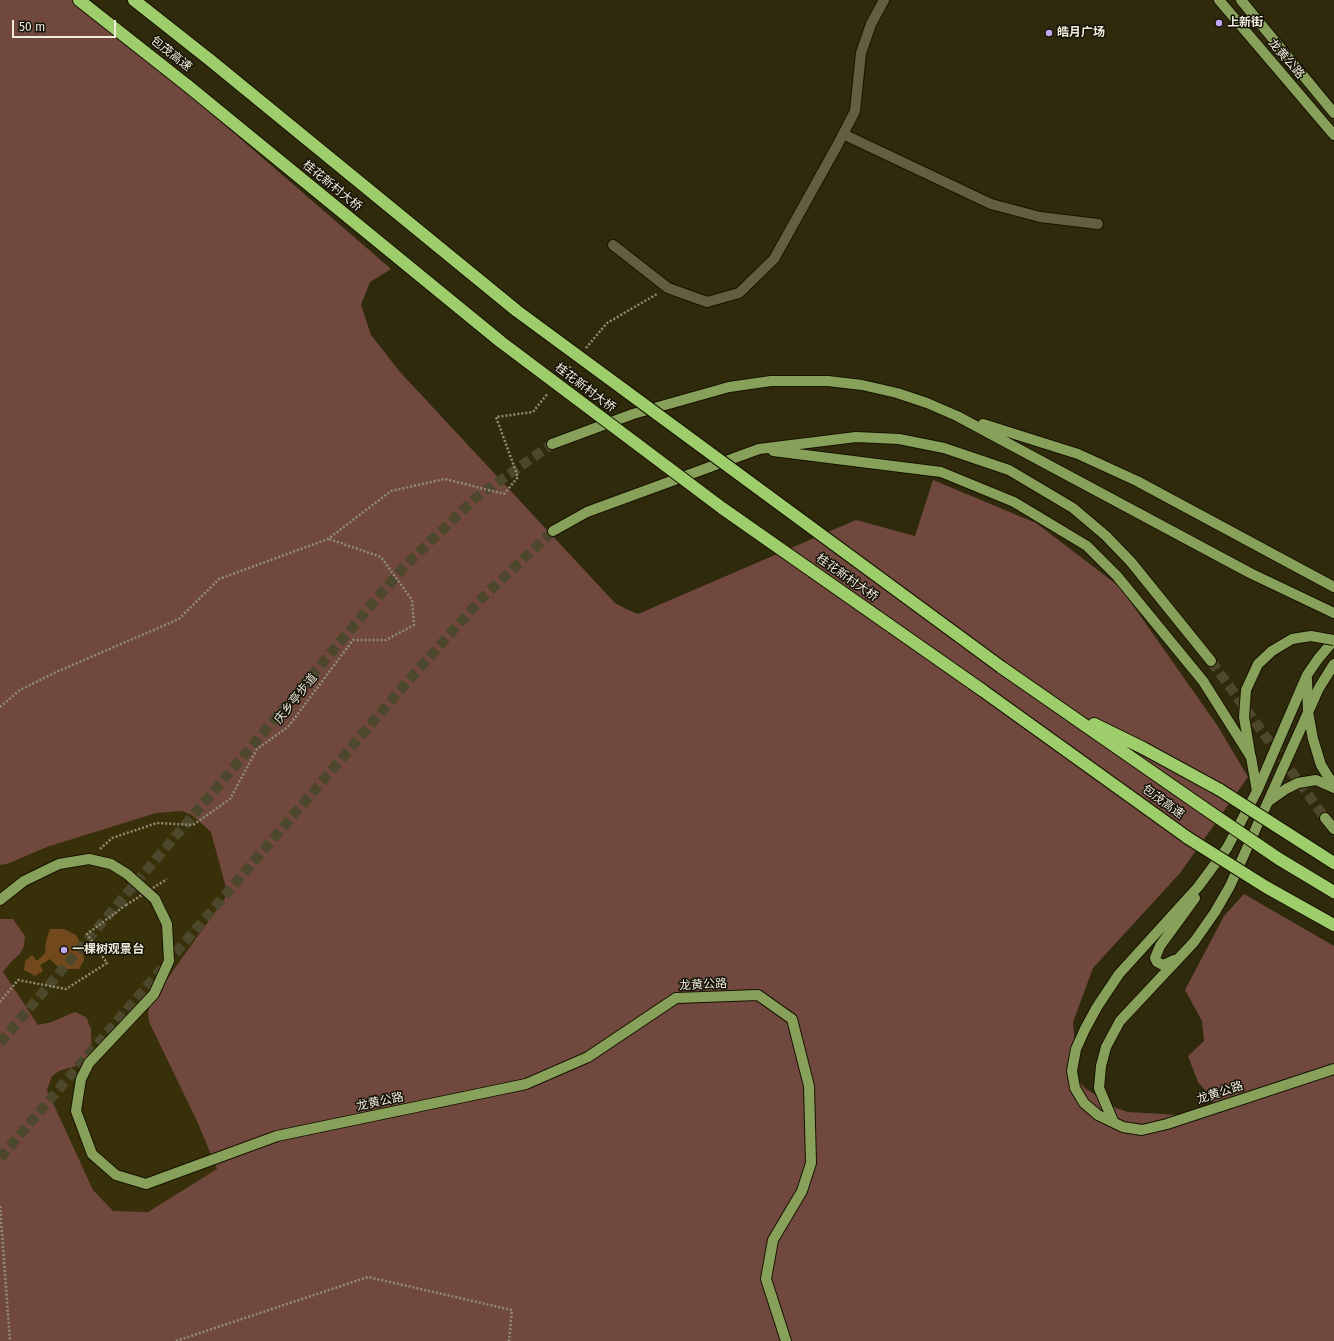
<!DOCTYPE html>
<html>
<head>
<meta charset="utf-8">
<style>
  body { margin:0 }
  #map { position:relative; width:1334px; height:1341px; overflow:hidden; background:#302a0d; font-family:"Fira Sans",sans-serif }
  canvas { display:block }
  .scale { position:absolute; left:12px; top:20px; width:104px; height:18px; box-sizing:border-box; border:2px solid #efecdb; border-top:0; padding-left:5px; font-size:12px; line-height:14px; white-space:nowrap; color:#efecdb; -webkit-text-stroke:3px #151307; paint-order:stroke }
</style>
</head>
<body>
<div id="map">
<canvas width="1334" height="1341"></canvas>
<div class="scale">50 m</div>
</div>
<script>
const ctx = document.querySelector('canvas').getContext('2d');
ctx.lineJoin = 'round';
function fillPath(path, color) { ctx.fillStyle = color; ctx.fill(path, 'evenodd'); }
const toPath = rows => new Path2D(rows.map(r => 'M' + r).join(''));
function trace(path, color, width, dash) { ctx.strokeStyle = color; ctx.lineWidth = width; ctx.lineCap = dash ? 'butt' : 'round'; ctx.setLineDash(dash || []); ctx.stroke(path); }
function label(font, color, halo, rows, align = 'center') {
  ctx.font = font + ' "Fira Sans","Noto Sans SC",sans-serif'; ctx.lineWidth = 3; ctx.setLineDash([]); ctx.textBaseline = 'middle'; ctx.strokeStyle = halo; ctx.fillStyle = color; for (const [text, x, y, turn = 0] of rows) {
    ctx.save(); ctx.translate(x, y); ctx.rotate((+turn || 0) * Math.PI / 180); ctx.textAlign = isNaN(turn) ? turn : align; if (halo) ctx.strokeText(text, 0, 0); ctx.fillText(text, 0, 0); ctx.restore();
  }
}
fillPath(toPath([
  [182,811,192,815,212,832,226,888,225,898,152,1000,149,1022,197,1121,217,1169,148,1212,113,1211,93,1190,47,1090,52,1076,59,1071,82,1064,92,1063,75,1013,38,1025,3,972,11,962,20,954,13,919,0,919,0,865,7,864,47,847,156,813]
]), '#383009');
fillPath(toPath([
  [0,0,77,0,123,37,391,269,370,282,361,305,371,335,400,372,615,603,626,609,638,614,856,520,915,536,933,480,1036,523,1120,587,1217,725,1248,777,1180,873,1093,968,1073,1022,1078,1080,1085,1088,1116,1108,1128,1112,1178,1115,1211,1106,1213,1099,1198,1082,1188,1056,1204,1041,1202,1021,1185,990,1224,916,1244,894,1334,946,1334,1341,0,1341,0,919,13,919,25,936,24,946,20,954,11,962,3,972,38,1025,51,1022,75,1012,86,1017,91,1029,92,1063,82,1064,59,1071,52,1076,47,1090,93,1190,113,1211,148,1212,217,1169,197,1121,149,1022,148,1012,152,1000,225,898,226,888,211,832,192,815,182,811,156,813,47,847,7,864,0,865]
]), '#70483e');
fillPath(toPath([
  [50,929,64,929,76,935,82,946,84,960,79,969,67,969,57,966,50,959,40,965,43,971,35,976,24,970,25,961,32,955,37,961,45,953,46,941]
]), '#72491c');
trace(toPath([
  [1211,661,1325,818],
  [0,1043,402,569,474,499,552,444],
  [0,1158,408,681,482,598,553,531]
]), '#4d472c', 10, [10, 5]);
const minor = toPath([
  [843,134,991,204,1040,217,1098,224],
  [613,245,668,288,707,302,739,293,774,259,838,144,855,111,861,53,871,24,884,0]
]);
const major = toPath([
  [1219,0,1334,135],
  [1241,0,1334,113],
  [983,424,1078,454,1137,481,1334,587],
  [552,444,633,414,729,387,771,381,828,381,862,385,897,393,927,403,957,416,1250,573,1334,613],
  [773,451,941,472,1014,502,1087,546,1117,576,1203,681,1251,757,1257,791],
  [553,531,587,512,759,449,856,437,899,439,944,448,1009,470,1073,508,1106,536,1131,562,1211,661],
  [1334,640,1318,659,1307,675,1257,791,1227,848,1198,887,1119,974,1097,1007,1085,1029,1076,1049,1072,1071,1075,1088,1084,1103,1098,1115,1123,1127,1142,1130,1167,1124,1334,1069],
  [1307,679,1308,712,1313,739,1321,765,1334,786],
  [1250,753,1244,717,1246,690,1258,664,1272,651],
  [1269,801,1286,789,1298,783,1316,780,1334,788],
  [1325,818,1334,829],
  [0,900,24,881,59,864,89,859,111,864,127,874,155,899,167,924,169,961,154,994,89,1063,81,1079,76,1111,92,1154,116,1175,146,1184,277,1136,526,1084,588,1057,676,998,758,995,792,1019,809,1086,811,1163,802,1191,773,1240,766,1279,786,1341],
  [1174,960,1163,965,1157,962,1155,958,1160,946,1195,898],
  [1113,1121,1099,1088,1101,1066,1106,1047,1120,1021,1194,942,1215,912,1230,886,1319,688,1334,664]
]);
const highway = toPath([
  [79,0,188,86],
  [134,0,210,60],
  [1001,667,1204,808],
  [982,690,1188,838],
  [1094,724,1143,748,1220,790]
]);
trace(minor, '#181200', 12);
trace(major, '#181200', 12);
trace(highway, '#181200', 14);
trace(toPath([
  [586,348,607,323,657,294],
  [564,374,571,366],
  [0,707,20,690,54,673,179,619,219,579,328,539,391,491,445,479,504,494,518,477,496,417,533,412,548,393],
  [100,849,112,838,157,823,193,825,230,799,257,749,288,727,353,640,386,640,414,625,412,600,381,557,329,539],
  [0,1002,18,980,66,989,107,963,87,934,126,905],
  [0,1206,10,1341],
  [176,1341,368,1277,512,1310,509,1341]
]), '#918c75', 2.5, [2, 2]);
trace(minor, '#645e40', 10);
trace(major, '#87a15a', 10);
trace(highway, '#9ece6c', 12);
const majorBridge = toPath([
  [1272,651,1292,639,1311,636,1334,640]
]);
const highwayBridge = toPath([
  [210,60,517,311,1001,667],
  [188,86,501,342,722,508,982,690],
  [1220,790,1334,863],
  [1204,808,1279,859,1334,892],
  [1188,838,1266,887,1334,925]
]);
trace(majorBridge, '#181200', 12, []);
trace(highwayBridge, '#181200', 14, []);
trace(toPath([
  [126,905,167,879]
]), '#918c75', 2.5, [2, 2]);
trace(majorBridge, '#87a15a', 10);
trace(highwayBridge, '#9ece6c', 12);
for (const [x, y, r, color] of [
  [1219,23,4,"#bfa9f4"],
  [1049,33,4,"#bfa9f4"],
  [64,950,4,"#bfa9f4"]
]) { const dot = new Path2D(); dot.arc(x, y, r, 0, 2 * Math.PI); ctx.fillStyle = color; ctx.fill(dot); trace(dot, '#151307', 1.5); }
label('bold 12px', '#efecdb', '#151307', [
  ["上新街",1227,23],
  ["皓月广场",1057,33],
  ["一棵树观景台",72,950]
], 'left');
label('12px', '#efecdb', '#151307', [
  ["包茂高速",171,54,38],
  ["龙黄公路",1286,59,49],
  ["桂花新村大桥",332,186,39],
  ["桂花新村大桥",585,388,37],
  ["桂花新村大桥",847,578,35],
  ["庆乡亭步道",296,699,-51],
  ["包茂高速",1163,802,36],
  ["龙黄公路",703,985,-3],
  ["龙黄公路",1220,1093,-18],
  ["龙黄公路",380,1102,-12]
]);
</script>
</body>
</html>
